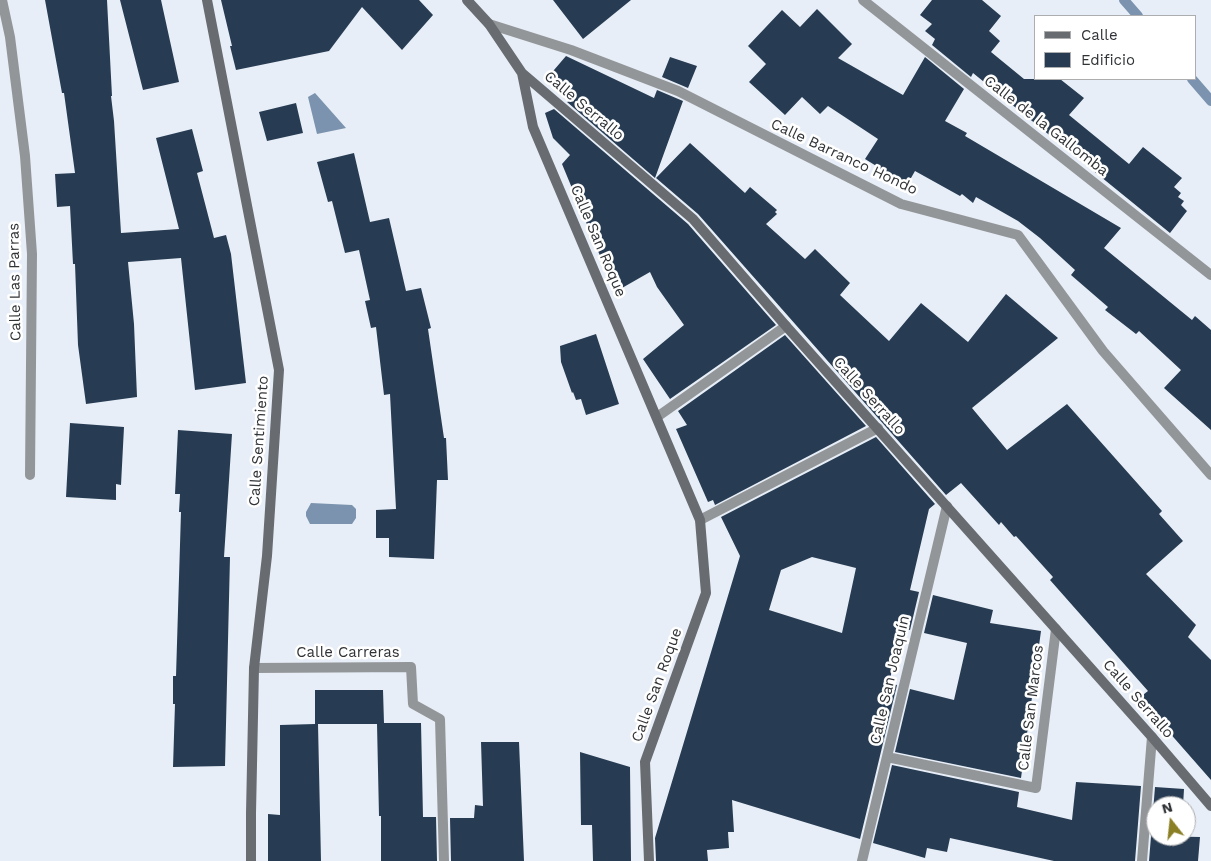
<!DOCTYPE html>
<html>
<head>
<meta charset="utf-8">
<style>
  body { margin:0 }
  #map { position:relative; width:1211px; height:861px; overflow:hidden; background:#e7eef7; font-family:"Work Sans",sans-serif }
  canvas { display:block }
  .legend { position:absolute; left:1034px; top:15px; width:162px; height:65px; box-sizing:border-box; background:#fff; border:1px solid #acadaf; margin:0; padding:6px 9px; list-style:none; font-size:15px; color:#303336 }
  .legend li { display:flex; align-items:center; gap:10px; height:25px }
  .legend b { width:25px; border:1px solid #acadaf }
  .north { position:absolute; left:1146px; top:796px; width:50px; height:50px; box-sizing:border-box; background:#fff; border:1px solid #acadaf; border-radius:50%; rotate:344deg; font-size:14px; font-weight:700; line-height:20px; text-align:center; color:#303336 }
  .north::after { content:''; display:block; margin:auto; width:18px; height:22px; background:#8b7f26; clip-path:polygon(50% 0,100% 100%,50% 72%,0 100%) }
</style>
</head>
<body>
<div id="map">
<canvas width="1211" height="861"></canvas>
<ul class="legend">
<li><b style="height:6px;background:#686c71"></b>Calle</li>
<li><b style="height:14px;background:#273c53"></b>Edificio</li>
</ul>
<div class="north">N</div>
</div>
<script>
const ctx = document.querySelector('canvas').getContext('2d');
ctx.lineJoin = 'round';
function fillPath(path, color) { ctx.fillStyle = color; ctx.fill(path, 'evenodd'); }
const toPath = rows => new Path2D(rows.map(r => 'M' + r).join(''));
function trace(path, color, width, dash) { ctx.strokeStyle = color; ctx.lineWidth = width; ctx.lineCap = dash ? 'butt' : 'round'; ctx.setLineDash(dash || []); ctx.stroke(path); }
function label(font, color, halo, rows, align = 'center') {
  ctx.font = font + ' "Work Sans",sans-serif'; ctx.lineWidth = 5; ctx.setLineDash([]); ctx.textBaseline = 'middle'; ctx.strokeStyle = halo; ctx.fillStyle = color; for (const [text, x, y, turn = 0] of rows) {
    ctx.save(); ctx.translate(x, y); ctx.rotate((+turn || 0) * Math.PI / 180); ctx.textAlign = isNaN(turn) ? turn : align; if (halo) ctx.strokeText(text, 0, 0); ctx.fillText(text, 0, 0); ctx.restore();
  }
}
fillPath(toPath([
  [315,93,346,128,317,134,308,97],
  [311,503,352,505,356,509,356,518,352,524,310,524,306,516,306,512]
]), '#7b93ae');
trace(toPath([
  [1124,0,1138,16],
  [1192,79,1211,101]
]), '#7b93ae', 10);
fillPath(toPath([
  [45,0,107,0,112,96,111,96,114,121,121,233,179,229,156,138,192,129,203,171,197,173,214,238,226,235,231,254,246,383,195,390,181,258,128,262,134,324,137,397,86,404,78,345,75,264,73,264,70,206,57,207,55,174,75,173,64,93,62,93],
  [120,0,161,0,179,82,143,90],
  [221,0,419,0,433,15,402,50,362,7,329,51,236,70,230,46,232,46],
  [553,0,631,0,583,39],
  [932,0,982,0,1001,16,989,31,1000,41,991,52,1024,79,1060,79,1084,98,1069,115,1129,164,1143,147,1182,178,1174,187,1181,193,1178,197,1184,201,1181,205,1187,211,1170,233,973,73,971,77,932,45,935,39,925,31,932,24,920,15],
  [817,9,852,44,838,58,903,95,925,57,964,89,945,121,967,133,965,136,1121,228,1104,248,1192,320,1195,316,1211,330,1211,430,1164,388,1181,370,1139,331,1136,334,1105,310,1108,307,1071,275,1075,270,1040,238,1018,221,976,197,973,203,962,194,960,196,915,171,907,185,865,159,878,139,828,106,820,114,802,97,785,115,749,82,766,64,748,46,782,10,800,27],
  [566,56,654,98,657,90,683,101,655,178,567,102,574,99,548,77],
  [670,57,697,66,688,88,662,77],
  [296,103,303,133,267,141,259,112],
  [554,109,688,224,776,325,670,399,643,359,684,325,657,287,650,272,615,292,562,164,570,155,553,138,545,113],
  [690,143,745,193,750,187,777,210,775,212,777,214,766,224,805,259,815,249,850,283,840,295,889,341,921,303,968,342,1006,294,1058,338,972,408,1007,450,1067,404,1162,511,1159,514,1183,541,1146,574,1196,625,1188,637,1211,660,1211,780,1139,698,1148,691,1050,580,1053,577,1016,536,1014,537,1001,522,999,525,961,483,946,495,698,214,656,178],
  [354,153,370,222,389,218,406,291,421,288,431,328,428,329,444,438,446,438,448,480,437,480,434,559,389,557,389,538,376,538,376,510,396,509,390,394,384,395,376,327,371,328,365,301,370,300,359,250,345,253,332,201,328,202,317,162],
  [596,334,619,404,586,415,581,399,576,400,573,392,572,393,561,362,560,346],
  [785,335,866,426,715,505,713,500,708,502,676,429,687,425,678,411],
  [70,423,124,427,121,485,116,484,116,500,66,497],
  [178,430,232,434,224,557,230,557,225,766,173,767,175,704,173,704,173,676,176,676,181,512,179,512,180,494,175,494],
  [876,437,935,504,929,509,910,590,919,592,910,630,902,628,889,683,897,685,860,839,732,800,734,832,728,832,729,848,707,850,708,861,656,861,655,838,740,556,721,517],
  [812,557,856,568,842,633,769,610,781,570],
  [933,595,993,610,990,623,1041,631,1021,778,895,752,910,689,954,700,967,643,924,633],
  [315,690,383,690,384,723,421,723,423,817,436,817,437,861,381,861,381,816,379,816,377,724,318,724,321,861,268,861,268,814,280,815,280,725,315,724],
  [481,742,519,742,524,861,451,861,450,818,474,818,475,805,483,806],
  [580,752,630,767,631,861,593,861,592,825,581,825],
  [892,765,1019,792,1017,807,1072,820,1076,782,1141,786,1135,861,1054,861,950,838,947,852,927,848,925,858,873,843],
  [1155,787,1184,789,1183,806,1156,806,1156,836,1200,837,1198,861,1149,861]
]), '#273c53');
trace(toPath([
  [2,0,10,37,25,156,32,254,30,475],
  [863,0,1211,275],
  [489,24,571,50,678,91,901,204,1018,235,1103,351,1211,475],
  [657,417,786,326],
  [700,520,878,428],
  [254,668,411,667,413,704,440,719,444,861],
  [887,757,1036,788,1056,629],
  [862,861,947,506],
  [1142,861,1152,737]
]), '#939699', 10);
trace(toPath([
  [207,0,279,370,267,556,254,668,251,813,251,861],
  [467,0,489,24,522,73,693,219,786,326,1152,737,1211,806],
  [522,73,533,127,700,520,706,593,645,762,649,861]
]), '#686c71', 10);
label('15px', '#303336', '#fff', [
  ["Calle Serrallo",584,106,40],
  ["Calle de la Gallomba",1046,126,38],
  ["Calle Barranco Hondo",844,157,25],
  ["Calle San Roque",598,241,67],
  ["Calle Las Parras",15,282,-91],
  ["Calle Serrallo",869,396,48],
  ["Calle Sentimiento",259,441,-86],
  ["Calle Carreras",348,653],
  ["Calle San Joaquín",890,680,-77],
  ["Calle San Roque",657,685,-70],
  ["Calle Serrallo",1138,699,49],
  ["Calle San Marcos",1031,708,-83]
]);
</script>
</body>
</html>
